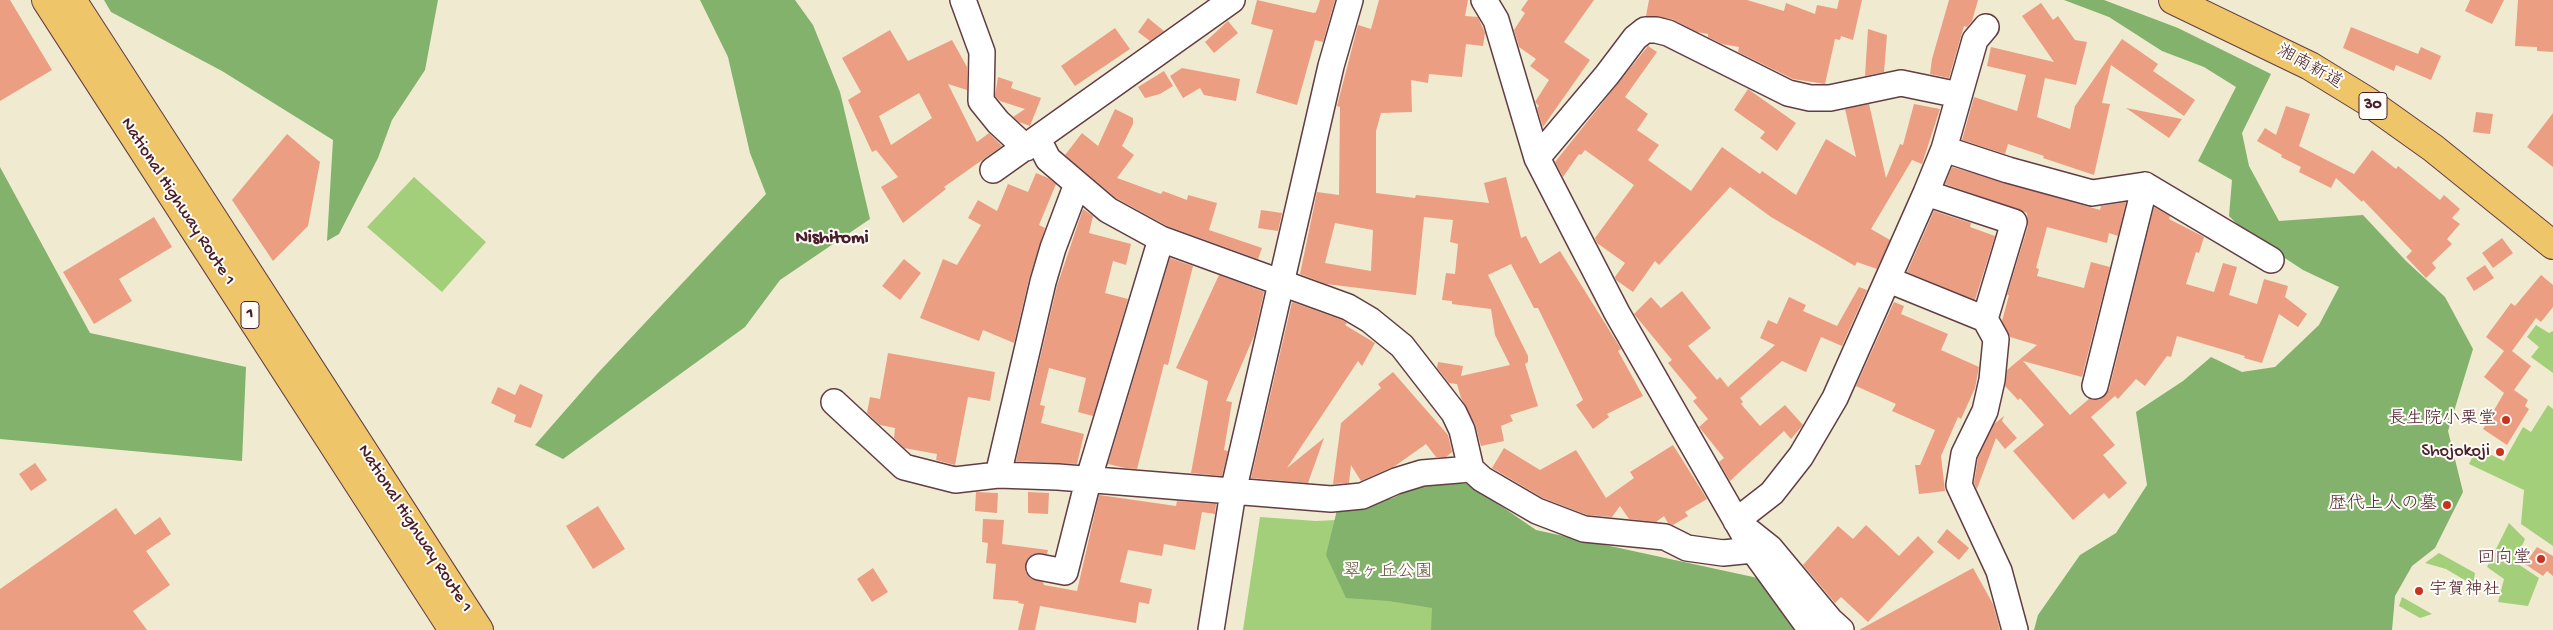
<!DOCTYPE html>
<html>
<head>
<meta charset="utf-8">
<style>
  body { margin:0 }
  canvas { display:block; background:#efead0 }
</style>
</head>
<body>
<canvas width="2553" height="630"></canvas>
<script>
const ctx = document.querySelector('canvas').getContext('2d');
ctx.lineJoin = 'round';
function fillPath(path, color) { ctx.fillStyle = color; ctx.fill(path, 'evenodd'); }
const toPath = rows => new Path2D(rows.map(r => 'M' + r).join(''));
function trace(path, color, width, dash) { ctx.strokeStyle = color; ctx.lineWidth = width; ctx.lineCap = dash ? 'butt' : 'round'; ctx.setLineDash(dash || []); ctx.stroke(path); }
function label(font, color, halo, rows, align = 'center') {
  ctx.font = font + ' "Gochi Hand","Klee One",sans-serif'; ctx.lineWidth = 4; ctx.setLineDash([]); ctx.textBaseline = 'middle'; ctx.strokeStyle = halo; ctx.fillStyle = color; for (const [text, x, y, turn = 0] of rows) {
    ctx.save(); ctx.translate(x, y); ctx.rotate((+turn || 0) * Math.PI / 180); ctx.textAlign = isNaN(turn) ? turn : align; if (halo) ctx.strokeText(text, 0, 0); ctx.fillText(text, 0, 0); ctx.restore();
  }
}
fillPath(toPath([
  [414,177,486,242,442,292,367,227],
  [2536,325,2549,333,2553,331,2553,373,2531,357,2539,347,2527,337],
  [2548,405,2553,409,2553,546,2521,524,2524,490,2469,464,2477,448,2504,461,2523,427,2531,432],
  [1260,517,1316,521,1378,518,1450,630,1243,630],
  [2509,523,2525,539,2515,562,2539,578,2528,606,2498,602,2504,579,2487,567],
  [2439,553,2475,573,2473,585,2446,569,2425,563],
  [2402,597,2432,614,2420,618,2399,606]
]), '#a3cf7b');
fillPath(toPath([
  [104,0,438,0,425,70,392,120,378,158,339,234,327,241,333,140,222,71,111,12],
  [700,0,795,0,813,25,840,92,870,219,780,280,745,327,563,459,535,445,597,374,766,194,750,153,728,57],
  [2064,0,2104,0,2178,28,2271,74,2242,133,2249,166,2279,221,2363,215,2406,261,2445,297,2473,349,2448,431,2463,492,2435,548,2412,566,2395,596,2392,630,2034,630,2038,615,2080,555,2116,533,2147,485,2136,412,2183,381,2211,357,2242,372,2275,367,2319,325,2339,287,2303,270,2244,231,2229,216,2232,180,2198,161,2236,87,2204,67,2162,51,2109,17],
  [0,167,90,333,246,367,242,461,0,439],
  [1424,482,1469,484,1536,530,1767,580,1796,630,1431,630,1432,608,1389,601,1346,598,1326,555,1337,510,1393,498]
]), '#82b26b');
fillPath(toPath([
  [0,0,10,0,52,70,0,101],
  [1257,0,1314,13,1316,12,1320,0,1335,0,1323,42,1315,40,1297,105,1256,93,1273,30,1251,24],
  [1379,0,1468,0,1465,16,1478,17,1485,33,1483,46,1466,44,1462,77,1429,74,1428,83,1411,80,1412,112,1381,113,1376,131,1376,193,1415,198,1416,195,1489,203,1484,183,1506,177,1521,238,1526,236,1540,264,1560,251,1621,349,1618,351,1643,396,1607,414,1609,417,1593,429,1576,405,1583,400,1538,308,1534,308,1511,264,1488,275,1528,356,1528,362,1525,364,1538,406,1510,415,1513,421,1501,426,1504,441,1481,446,1475,424,1461,398,1457,384,1449,383,1437,368,1438,362,1463,366,1461,376,1510,365,1495,335,1491,309,1452,304,1452,301,1442,300,1446,273,1455,274,1458,244,1450,242,1453,220,1424,217,1416,295,1326,284,1300,274,1317,192,1339,195,1340,107,1337,106,1358,25,1371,29],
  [1335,223,1373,230,1371,271,1325,263],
  [1528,0,1594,0,1564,42,1590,60,1543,127,1537,108,1539,106,1535,102,1549,80,1530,66,1536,59,1519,47,1514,30,1525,13,1521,10],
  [1649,0,1747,0,1784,11,1786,3,1815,14,1817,5,1837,9,1839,0,1862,0,1853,40,1841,36,1840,40,1835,39,1825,84,1793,79,1738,52,1739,47,1722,44,1708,37,1708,34,1697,32,1672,19,1646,16],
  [1949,0,1978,0,1972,21,1967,27,1964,26,1949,78,1930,74,1932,59],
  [2470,0,2504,0,2492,24,2465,11],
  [2518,0,2553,0,2553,52,2537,51,2537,47,2515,46],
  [2041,3,2053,20,2058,16,2075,40,2087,42,2076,85,2045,78,2037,117,2070,129,2075,106,2122,39,2158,64,2153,71,2195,100,2184,116,2111,65,2102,103,2110,104,2094,175,2043,158,2044,156,2008,144,2005,154,1962,140,1974,97,2017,111,2026,75,1987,66,1991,47,2054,62,2022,16],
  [1148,18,1164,31,1150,41,1138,32],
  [1228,21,1238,33,1214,53,1205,42],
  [2351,27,2418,54,2421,47,2441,56,2431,80,2396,65,2394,71,2343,48],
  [1115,28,1130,49,1075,86,1061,66],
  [1868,29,1887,35,1884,72,1865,76],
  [890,30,908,61,952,40,967,67,967,90,948,84,977,142,989,133,1002,146,944,187,946,189,903,223,881,187,898,177,876,150,872,152,848,100,861,92,842,58],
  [919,93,932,118,891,145,879,116],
  [1648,46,1657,52,1625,97,1648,114,1637,130,1659,145,1648,160,1691,191,1722,147,1760,174,1762,171,1796,195,1826,139,1856,157,1845,109,1869,104,1886,178,1900,144,1903,145,1914,104,1940,109,1922,164,1912,160,1871,229,1890,240,1877,269,1857,262,1855,266,1771,217,1730,187,1659,265,1655,261,1633,292,1616,280,1615,277,1625,263,1597,243,1595,238,1634,185,1585,150,1581,155,1579,154,1563,177,1555,162],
  [1182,68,1240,79,1236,101,1204,95,1200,88,1183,98,1170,76],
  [1164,71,1173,86,1160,94,1145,98,1138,87],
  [998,77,1013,82,1011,88,1041,98,1030,126,1019,122,1013,117,1025,109,1000,101,995,96],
  [1748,89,1796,123,1777,151,1760,138,1765,132,1734,110],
  [2286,106,2310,114,2299,146,2354,174,2372,150,2396,169,2398,166,2440,200,2444,195,2460,209,2452,218,2460,224,2447,239,2452,244,2432,263,2436,268,2426,278,2406,257,2412,251,2363,200,2362,202,2336,178,2331,188,2299,172,2301,167,2281,157,2282,155,2257,141,2265,128,2276,135],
  [2126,108,2182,119,2169,138],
  [1115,109,1133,118,1133,124,1122,146,1134,155,1117,178,1161,194,1163,191,1187,200,1188,195,1217,203,1209,230,1262,248,1258,259,1167,226,1116,198,1065,155,1082,133,1098,146],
  [2476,112,2493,114,2490,134,2473,132],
  [2553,113,2553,167,2527,147],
  [287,134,320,162,308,226,273,261,232,200],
  [1952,167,2100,210,2101,206,2126,202,2118,236,2109,233,2107,243,2047,227,2036,268,2039,269,2037,276,2084,288,2091,262,2110,267,2082,377,2023,361,2070,415,2089,399,2099,400,2109,390,2154,207,2170,216,2169,219,2204,237,2199,253,2196,252,2186,284,2214,292,2223,263,2237,267,2229,295,2257,304,2264,279,2288,286,2285,297,2307,314,2298,327,2279,314,2262,363,2244,358,2245,356,2177,336,2171,357,2167,356,2145,386,2136,379,2118,399,2115,396,2091,417,2115,445,2103,455,2127,483,2109,499,2104,493,2073,520,2013,451,2044,425,2020,398,2018,400,2005,386,2007,370,2037,345,2010,337,2002,321,2009,295,2007,295,2028,226,2027,213,1945,184],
  [1036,173,1048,178,1056,184,1039,225,1045,228,1029,279,1014,343,983,330,979,341,920,318,943,259,957,265,981,225,968,218,978,200,997,211,1008,184,1028,192],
  [1083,209,1093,216,1089,233,1131,244,1126,265,1113,261,1105,293,1128,299,1093,416,1078,412,1086,378,1049,368,1040,405,1045,406,1041,423,1084,434,1077,464,1016,461,1057,286],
  [1261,210,1282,213,1278,231,1258,228],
  [1934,211,1971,223,1970,227,1995,236,1975,300,1907,272],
  [154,217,172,247,119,279,132,301,94,324,63,272],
  [2502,238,2513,253,2493,268,2482,253],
  [1170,258,1193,266,1168,365,1164,364,1137,469,1125,468,1108,464],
  [904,259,921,273,900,300,882,286],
  [2485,265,2494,278,2474,291,2466,278],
  [1219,275,1264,292,1254,336,1226,401,1232,402,1224,450,1228,451,1222,476,1191,473,1208,381,1176,368],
  [2541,275,2553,285,2553,307,2541,322,2536,318,2512,351,2531,366,2514,390,2528,400,2525,406,2529,409,2507,445,2483,429,2504,393,2484,377,2504,351,2486,337,2511,303,2515,306],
  [1859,287,1867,290,1842,346,1821,337,1806,372,1782,361,1740,398,1743,402,1741,404,1760,426,1785,405,1803,425,1791,439,1784,431,1730,481,1719,462,1724,458,1699,427,1708,419,1693,401,1697,398,1668,363,1672,360,1634,314,1651,297,1661,308,1682,291,1711,328,1688,346,1717,380,1720,377,1728,387,1775,345,1760,338,1768,320,1777,324,1789,297,1806,305,1803,311,1837,326],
  [1292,302,1342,320,1347,323,1345,325,1375,343,1362,366,1358,361,1287,468,1324,438,1308,483,1251,478],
  [1894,302,1904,306,1901,314,1948,334,1941,350,1979,367,1975,388,1961,419,1958,417,1941,456,1945,491,1919,494,1915,465,1920,465,1935,430,1892,411,1896,404,1856,386],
  [888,353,995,372,990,401,968,397,955,465,936,460,937,454,904,448,894,438,895,428,880,425,867,413,870,397,880,399],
  [1393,372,1448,435,1452,452,1446,457,1436,457,1426,444,1395,466,1361,481,1351,465,1349,483,1333,484,1341,423,1381,388,1378,384],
  [520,384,543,395,531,428,514,422,516,415,491,403,498,387,515,395],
  [2004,416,2002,421,2017,438,2005,449,1996,438,1977,489,1974,483,1978,458,1994,424],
  [1673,445,1707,499,1685,512,1688,516,1673,525,1668,523,1664,516,1656,522,1629,519,1620,506,1612,517,1587,515,1543,498,1492,468,1504,448,1540,470,1576,450,1606,498,1634,478,1630,472],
  [35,463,47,480,31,491,19,474],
  [976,492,998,493,997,513,975,511],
  [1028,492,1049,493,1048,514,1028,513],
  [1099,495,1176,506,1177,501,1216,504,1215,514,1202,512,1195,550,1164,544,1162,556,1128,550,1120,582,1152,589,1149,604,1139,602,1136,623,1040,606,1035,630,1018,630,1024,604,1018,603,1019,601,993,599,996,564,986,563,988,543,982,542,983,519,1004,520,1002,544,994,543,1048,550,1047,554,1035,553,1028,558,1025,571,1030,578,1043,582,1044,585,1077,591],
  [598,506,625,549,593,569,566,526],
  [116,508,135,535,160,517,171,534,146,551,170,585,133,611,147,630,0,630,0,589],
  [1866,525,1899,556,1918,536,1934,552,1868,622,1841,597,1835,603,1803,565,1838,526,1853,539],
  [1947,529,1969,548,1959,560,1937,542],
  [2537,547,2553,556,2553,576,2547,571,2543,576,2525,564],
  [873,568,888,592,872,602,857,579],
  [1973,568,1993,604,2000,630,1859,630]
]), '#ec9e83');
const minor = toPath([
  [963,0,982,52,981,101,998,122,1026,148],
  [1484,0,1496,20,1537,158,1617,313,1753,550,1811,630],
  [1038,139,1048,159,1108,210,1161,239,1348,307,1370,320,1402,346,1454,413,1462,430,1471,469],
  [1944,149,2008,170,2092,193,2145,185,2271,260],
  [1537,158,1607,75,1635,38,1645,30,1656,30,1668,33,1788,93,1810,98,1830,98,1901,83,1959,95],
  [993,170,1232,0],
  [1926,193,2014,222,1985,319],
  [1889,280,1985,319,1996,339,1992,380,1985,411,1964,454,1959,485,1999,571,2015,630],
  [2095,386,2145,185],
  [834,402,904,467,955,480,998,475,1058,477,1331,499,1362,496,1396,481,1422,473,1471,469,1482,479,1537,511,1584,529,1665,537,1687,548,1723,553,1753,550],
  [998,475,1043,282,1053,248,1077,184],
  [1039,567,1065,572,1088,481,1161,239],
  [1211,630,1233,492,1331,66,1350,0],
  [1841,630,1830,620,1770,548,1736,521,1772,493,1801,456,1835,398,1926,193,1944,149,1975,40,1986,27]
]);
const major = toPath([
  [2173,0,2310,66,2367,101,2433,148,2553,245]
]);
const highway = toPath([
  [46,0,453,630],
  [72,0,479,630]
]);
trace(minor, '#633d44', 28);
trace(major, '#633d44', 30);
trace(highway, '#633d44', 30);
trace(minor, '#fff', 25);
trace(major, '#eec569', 28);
trace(highway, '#eec569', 28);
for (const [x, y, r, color] of [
  [2506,420,5,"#c8321e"],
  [2500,452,5,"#c8321e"],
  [2447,505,5,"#c8321e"],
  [2541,559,5,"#c8321e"],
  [2419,591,5,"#c8321e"]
]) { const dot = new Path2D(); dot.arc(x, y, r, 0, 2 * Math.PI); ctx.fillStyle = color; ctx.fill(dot); trace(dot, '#fdfcf7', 2); }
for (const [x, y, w] of [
  [2373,106,28],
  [250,315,18]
]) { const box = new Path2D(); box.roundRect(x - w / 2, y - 13.5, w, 27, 4); ctx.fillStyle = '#fdfcf7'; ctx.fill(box); trace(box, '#4a1f2b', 1); }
label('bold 16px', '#4a1f2b', null, [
  ["30",2373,106],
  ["1",250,315]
]);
label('18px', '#4a1f2b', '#fdfcf7', [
  ["湘南新道",2309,68,29],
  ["National Highway Route 1",177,202,57],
  ["National Highway Route 1",414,529,57]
]);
label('18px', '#4a1f2b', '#fdfcf7', [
  ["長生院小栗堂",2496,420],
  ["Shojokoji",2490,452],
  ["歴代上人の墓",2437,505],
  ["回向堂",2531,559],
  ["宇賀神社",2429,591,"left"]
], 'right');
label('18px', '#655443', '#fdfcf7', [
  ["翠ヶ丘公園",1388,573]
]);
label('bold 19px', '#4a1f2b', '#fdfcf7', [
  ["Nishitomi",832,239]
]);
</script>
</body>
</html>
